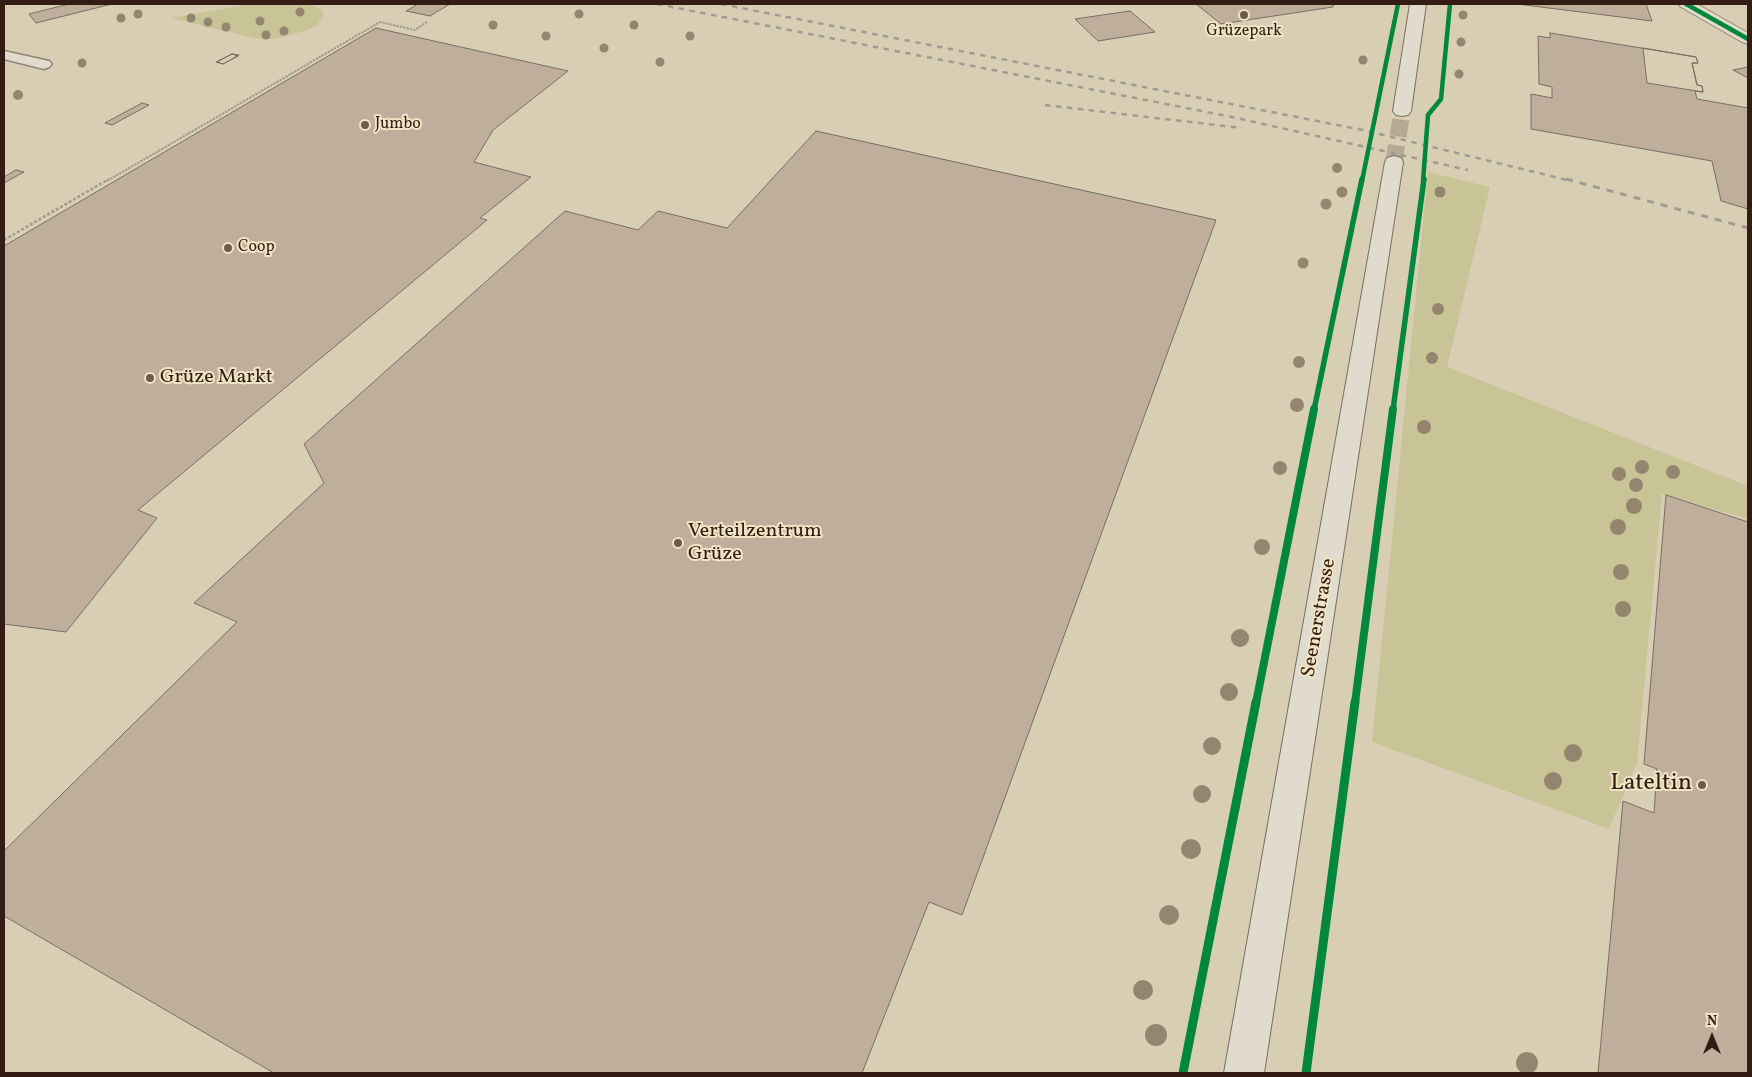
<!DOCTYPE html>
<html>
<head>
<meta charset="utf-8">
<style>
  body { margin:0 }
  #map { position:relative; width:1752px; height:1077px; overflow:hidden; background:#d8ceb3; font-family:Vollkorn,serif }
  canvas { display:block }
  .frame { position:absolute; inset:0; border:5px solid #331c14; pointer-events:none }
  .north { position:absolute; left:1687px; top:1012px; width:50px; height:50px; -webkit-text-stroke:4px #efe4c4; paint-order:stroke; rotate:0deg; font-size:14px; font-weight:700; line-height:20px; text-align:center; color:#331c14 }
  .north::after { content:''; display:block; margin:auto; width:18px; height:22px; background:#331c14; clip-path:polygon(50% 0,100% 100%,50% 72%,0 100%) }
</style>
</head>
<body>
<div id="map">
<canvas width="1752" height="1077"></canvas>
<div class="frame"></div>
<div class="north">N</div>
</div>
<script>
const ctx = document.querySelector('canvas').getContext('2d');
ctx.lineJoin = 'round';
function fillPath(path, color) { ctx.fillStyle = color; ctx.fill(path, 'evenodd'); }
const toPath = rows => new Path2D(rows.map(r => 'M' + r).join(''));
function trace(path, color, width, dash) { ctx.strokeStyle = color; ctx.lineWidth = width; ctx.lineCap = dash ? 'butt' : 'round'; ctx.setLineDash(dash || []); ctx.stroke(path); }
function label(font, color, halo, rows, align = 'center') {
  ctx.font = font + ' Vollkorn,serif'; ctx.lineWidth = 4; ctx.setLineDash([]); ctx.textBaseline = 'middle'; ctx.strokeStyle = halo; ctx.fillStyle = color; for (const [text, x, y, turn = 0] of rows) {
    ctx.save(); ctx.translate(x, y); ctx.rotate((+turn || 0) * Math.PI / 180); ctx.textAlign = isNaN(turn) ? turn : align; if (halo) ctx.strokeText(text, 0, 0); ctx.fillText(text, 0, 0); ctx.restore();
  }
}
fillPath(toPath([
  [250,4,308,4,321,9,324,16,317,25,305,31,273,39,253,38,171,18],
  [1428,172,1490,187,1447,367,1748,486,1748,519,1662,494,1637,763,1609,829,1372,742]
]), '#c9c498');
const building = toPath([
  [69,4,112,4,36,23,29,14,69,4],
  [418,4,450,4,430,16,406,11,418,4],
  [1196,4,1333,4,1333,7,1221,24,1196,4],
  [1517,4,1646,4,1652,21,1517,4],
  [1130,11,1155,32,1098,41,1075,19,1130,11],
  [376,28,568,71,493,130,474,162,531,177,480,218,487,220,138,510,157,518,66,632,4,624,4,246,376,28],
  [1550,33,1696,57,1698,63,1692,63,1697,85,1702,86,1703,92,1695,91,1697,99,1748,108,1748,209,1721,201,1712,161,1531,129,1531,94,1552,98,1552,87,1539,84,1538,36,1550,38,1550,33],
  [1643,48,1696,57,1698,63,1692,63,1697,85,1702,86,1703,92,1647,83,1643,48],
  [232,54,238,56,223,64,217,62,232,54],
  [232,54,239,55,223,64,216,62,232,54],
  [1748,67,1748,78,1733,70,1748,67],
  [142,103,149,105,112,125,105,123,142,103],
  [816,131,1216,220,962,915,929,902,862,1073,274,1073,4,916,4,851,237,622,194,603,324,483,304,444,565,211,638,230,658,211,727,228,816,131],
  [16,170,24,172,4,183,4,177,16,170],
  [1666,495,1748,522,1748,1073,1598,1073,1623,801,1654,813,1657,769,1644,764,1666,495]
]);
fillPath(building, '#bfae9c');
trace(building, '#786f61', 1);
trace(toPath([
  [1394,162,1402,111]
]), '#b7aa93', 17, [17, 9]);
const service = toPath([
  [4,51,49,61,52,64,49,67,44,69,4,59,4,51]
]);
const minor = toPath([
  [1678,4,1697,4,1748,33,1748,44,1742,42,1681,7,1678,4]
]);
const secondary = toPath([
  [1410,4,1426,4,1411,111,1408,115,1402,116,1396,115,1393,111,1410,4],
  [1394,156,1401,158,1403,162,1264,1073,1224,1073,1385,162,1387,158,1394,156]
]);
trace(service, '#8f8676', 3);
trace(minor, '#8f8676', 2);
trace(secondary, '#786f61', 2);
trace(toPath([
  [107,181,380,22,415,30,427,22]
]), '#a29b90', 2, [2.5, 1]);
trace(toPath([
  [4,240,109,179]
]), '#a29b90', 2.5, [3, 2]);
fillPath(service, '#e0dbcd');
fillPath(minor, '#e0dbcd');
fillPath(secondary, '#e0dbcd');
trace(toPath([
  [657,4,1232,117,1468,170],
  [721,4,1363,130,1571,181],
  [1045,105,1242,128]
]), '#a29b90', 2.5, [5.5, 5.5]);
trace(toPath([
  [1566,179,1748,228]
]), '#a29b90', 3, [7, 7]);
trace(toPath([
  [1686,4,1748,39],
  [1362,181,1398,4],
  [1423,181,1428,115,1441,99,1450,4]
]), '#00873e', 4.5);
trace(toPath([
  [1314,410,1362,179],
  [1393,410,1424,179]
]), '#00873e', 5.5);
trace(toPath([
  [1256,703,1314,409],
  [1355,703,1393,409]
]), '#00873e', 8);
trace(toPath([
  [1183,1073,1256,702],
  [1306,1073,1355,702]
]), '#00873e', 9);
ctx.fillStyle = '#94866e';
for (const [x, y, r] of [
  [300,12,4.5],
  [138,14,4.5],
  [579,14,4.5],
  [1463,15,4.5],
  [121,18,4.5],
  [191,18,4.5],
  [260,21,4.5],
  [208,22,4.5],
  [493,25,4.5],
  [634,25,4.5],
  [226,27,4.5],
  [284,31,4.5],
  [266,35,4.5],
  [546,36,4.5],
  [690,36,4.5],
  [1461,42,4.5],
  [604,48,4.5],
  [1363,60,4.5],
  [660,62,4.5],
  [82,63,4.5],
  [1459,74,4.5],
  [18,95,5],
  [1337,168,5],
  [1342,192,5.5],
  [1440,192,5.5],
  [1326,204,5.5],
  [1303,263,5.5],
  [1438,309,6],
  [1432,358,6],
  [1299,362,6],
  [1297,405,7],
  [1424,427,7],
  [1642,467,7],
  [1280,468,7],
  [1673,472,7],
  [1619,474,7],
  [1636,485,7],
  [1634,506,8],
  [1618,527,8],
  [1262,547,8],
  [1621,572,8],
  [1623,609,8],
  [1240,638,9],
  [1229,692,9],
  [1212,746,9],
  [1573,753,9],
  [1553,781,9],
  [1202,794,9],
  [1191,849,10],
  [1169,915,10],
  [1143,990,10],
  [1156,1035,11],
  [1527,1063,11]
]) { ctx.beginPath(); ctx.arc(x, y, r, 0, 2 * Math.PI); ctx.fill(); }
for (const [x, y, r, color] of [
  [1244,15,5,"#6d5a4c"],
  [365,125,5,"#6d5a4c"],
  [228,248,5,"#6d5a4c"],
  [150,378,5,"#6d5a4c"],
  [678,543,5,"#6d5a4c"],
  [1702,785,5,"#6d5a4c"]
]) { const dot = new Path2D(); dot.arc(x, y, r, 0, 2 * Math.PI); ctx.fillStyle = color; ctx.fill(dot); trace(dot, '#efe4c4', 2); }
label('16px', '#331c14', '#efe4c4', [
  ["Grüzepark",1244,32,"center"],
  ["Jumbo",375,125],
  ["Coop",238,248]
], 'left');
label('20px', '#331c14', '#efe4c4', [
  ["Grüze Markt",160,378],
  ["Verteilzentrum",688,532],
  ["Grüze",688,555]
], 'left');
label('20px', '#331c14', '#efe4c4', [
  ["Seenerstrasse",1320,618,-80]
]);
label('24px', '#331c14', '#efe4c4', [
  ["Lateltin",1692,785]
], 'right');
</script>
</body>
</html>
